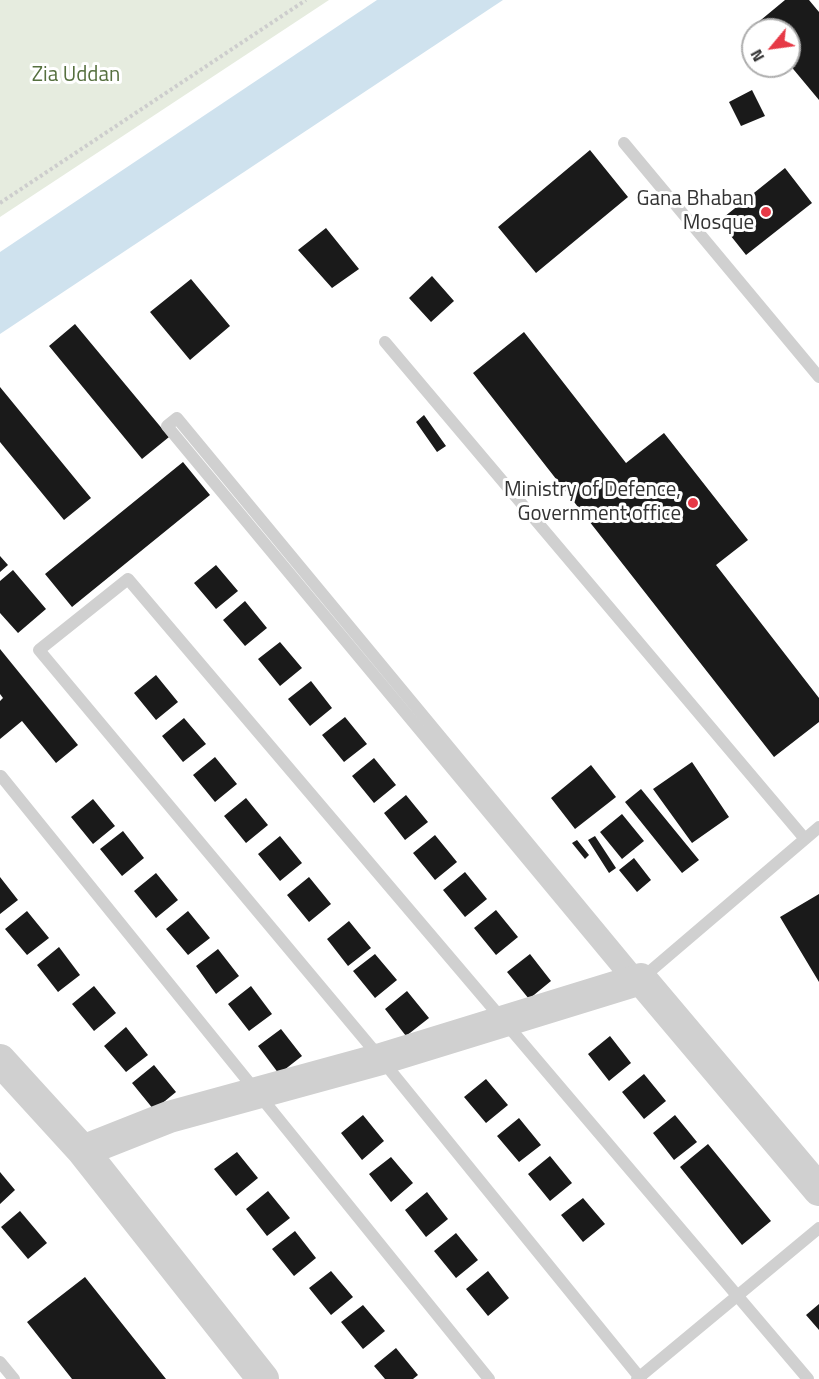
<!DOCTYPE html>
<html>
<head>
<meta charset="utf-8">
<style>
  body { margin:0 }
  #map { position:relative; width:819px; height:1379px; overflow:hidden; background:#fff; font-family:"Titillium Web",sans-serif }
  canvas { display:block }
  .north { position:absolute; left:741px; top:18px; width:60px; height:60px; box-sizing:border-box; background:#fff; border:2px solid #adadad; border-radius:50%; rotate:241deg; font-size:16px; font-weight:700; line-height:24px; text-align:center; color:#333 }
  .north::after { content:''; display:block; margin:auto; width:21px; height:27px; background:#e63946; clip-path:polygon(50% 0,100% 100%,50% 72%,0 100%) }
</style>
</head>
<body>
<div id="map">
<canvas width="819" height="1379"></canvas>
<div class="north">N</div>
</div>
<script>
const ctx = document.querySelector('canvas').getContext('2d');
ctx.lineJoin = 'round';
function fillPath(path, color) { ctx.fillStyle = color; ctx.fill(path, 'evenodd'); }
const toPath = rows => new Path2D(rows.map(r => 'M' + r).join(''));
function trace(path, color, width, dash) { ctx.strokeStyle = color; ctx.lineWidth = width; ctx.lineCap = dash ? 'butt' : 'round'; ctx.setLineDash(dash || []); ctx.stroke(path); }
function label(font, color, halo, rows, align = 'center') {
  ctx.font = font + ' "Titillium Web",sans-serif'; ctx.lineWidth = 6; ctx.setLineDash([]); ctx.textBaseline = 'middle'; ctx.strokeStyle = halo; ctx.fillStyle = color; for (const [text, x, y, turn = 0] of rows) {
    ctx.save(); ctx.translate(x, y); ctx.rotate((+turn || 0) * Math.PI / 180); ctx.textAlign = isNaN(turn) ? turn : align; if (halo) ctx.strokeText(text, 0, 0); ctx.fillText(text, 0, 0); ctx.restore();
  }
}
fillPath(toPath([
  [0,0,329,0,0,217]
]), '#e6ecdf');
fillPath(toPath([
  [377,0,503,0,0,334,0,252]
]), '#cfe2ee');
fillPath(toPath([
  [785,0,809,0,819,12,819,100,789,64,789,30,761,30,756,24],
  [752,90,765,116,741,126,729,102],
  [590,150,628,197,536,273,498,227],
  [785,168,812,203,746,255,719,221],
  [326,228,359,269,332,288,298,250],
  [432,276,454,301,431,322,409,298],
  [191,279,230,326,190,360,150,312],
  [75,324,169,437,142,459,49,346],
  [524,332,626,463,664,433,748,540,716,565,819,698,819,722,774,757,473,373],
  [0,387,91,498,64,520,0,442],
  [424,415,446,446,437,452,416,422],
  [183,462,210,495,72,607,45,574],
  [0,556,8,565,0,572],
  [216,565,238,591,216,609,194,583],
  [13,570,46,609,18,633,0,613,0,581],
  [245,601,267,628,245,646,223,620],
  [280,642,302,668,280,686,258,659],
  [0,649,78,745,56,763,22,721,0,739,0,701,3,698,0,694],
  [156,675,178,702,156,720,134,693],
  [311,681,332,708,310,726,288,699],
  [345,717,367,744,344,762,322,735],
  [184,718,206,744,183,762,162,736],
  [215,757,237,784,215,802,193,775],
  [374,758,396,785,374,803,352,776],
  [692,762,729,817,692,843,653,789],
  [591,765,616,797,575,829,551,798],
  [641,789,699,860,682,873,625,802],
  [406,795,428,822,405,840,384,813],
  [246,798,268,825,246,843,224,816],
  [93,799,115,826,93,844,71,817],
  [622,814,644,841,622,859,600,832],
  [123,831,144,858,122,876,100,849],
  [435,835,457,862,435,880,413,853],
  [280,836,302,863,280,881,258,854],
  [595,836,616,868,609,873,588,840],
  [577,840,589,855,585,859,572,843],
  [634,858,651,880,637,892,619,870],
  [465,872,487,899,465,917,443,890],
  [156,873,178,900,156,918,134,891],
  [0,877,18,900,0,914],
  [309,877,331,904,309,922,287,895],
  [819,894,819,982,780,917],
  [496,910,518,937,496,955,474,928],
  [27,911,49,938,27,955,5,929],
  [188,911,210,938,188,955,166,929],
  [349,921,371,948,348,966,327,939],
  [59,947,80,975,58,992,37,965],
  [218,949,239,976,216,994,196,966],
  [375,954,397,980,375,998,353,971],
  [530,954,551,981,529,999,507,972],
  [94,986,116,1013,94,1031,72,1004],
  [251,986,272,1014,249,1031,228,1004],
  [407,991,429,1018,406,1036,385,1009],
  [126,1027,148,1055,126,1072,104,1046],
  [281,1029,302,1056,279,1074,258,1046],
  [610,1036,631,1063,609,1081,588,1054],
  [154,1065,176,1092,154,1110,132,1083],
  [644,1074,666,1101,644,1119,622,1092],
  [486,1079,508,1105,486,1123,464,1097],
  [363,1115,384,1141,362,1160,341,1133],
  [675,1115,697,1142,674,1160,653,1133],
  [519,1118,541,1145,519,1162,497,1136],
  [708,1144,771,1221,742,1245,680,1167],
  [237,1152,258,1178,236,1196,214,1169],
  [550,1156,572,1183,550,1201,528,1174],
  [391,1157,413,1183,391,1202,369,1174],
  [0,1172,15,1190,0,1204],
  [268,1191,290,1218,267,1236,246,1209],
  [427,1192,448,1219,426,1237,405,1210],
  [583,1198,605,1224,583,1242,561,1215],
  [20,1211,47,1243,28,1259,1,1227],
  [295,1231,316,1258,294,1276,272,1249],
  [456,1233,478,1260,456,1278,434,1251],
  [331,1271,353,1297,331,1315,309,1288],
  [488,1271,509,1298,488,1316,466,1289],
  [85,1277,166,1379,72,1379,27,1322],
  [819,1304,819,1330,806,1315],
  [363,1305,385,1331,363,1349,341,1322],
  [396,1348,418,1375,413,1379,385,1379,374,1366]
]), '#1a1a1a');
trace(toPath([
  [0,203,306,0]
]), '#cdcdcd', 4, [3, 3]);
trace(toPath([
  [624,143,819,377],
  [385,342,805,839],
  [1,776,489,1379],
  [629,982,167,426,177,418,641,979,819,827],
  [0,1362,14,1379],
  [637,1379,819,1228],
  [641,1379,381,1059,39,650,128,579,808,1379]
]), '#d0d0d0', 12);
trace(toPath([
  [0,1060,83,1151,169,1117,381,1059,641,979,819,1190],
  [83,1151,263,1379]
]), '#d0d0d0', 32);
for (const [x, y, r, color] of [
  [766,212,6,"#e63946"],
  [693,503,6,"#e63946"]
]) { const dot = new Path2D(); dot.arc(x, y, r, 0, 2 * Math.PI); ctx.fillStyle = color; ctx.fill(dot); trace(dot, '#fff', 2); }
label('21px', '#56703f', '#fff', [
  ["Zia Uddan",76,76]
]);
label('21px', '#333', '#fff', [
  ["Gana Bhaban",754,200],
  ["Mosque",754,224],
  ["Ministry of Defence,",681,491],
  ["Government office",681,515]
], 'right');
</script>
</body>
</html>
